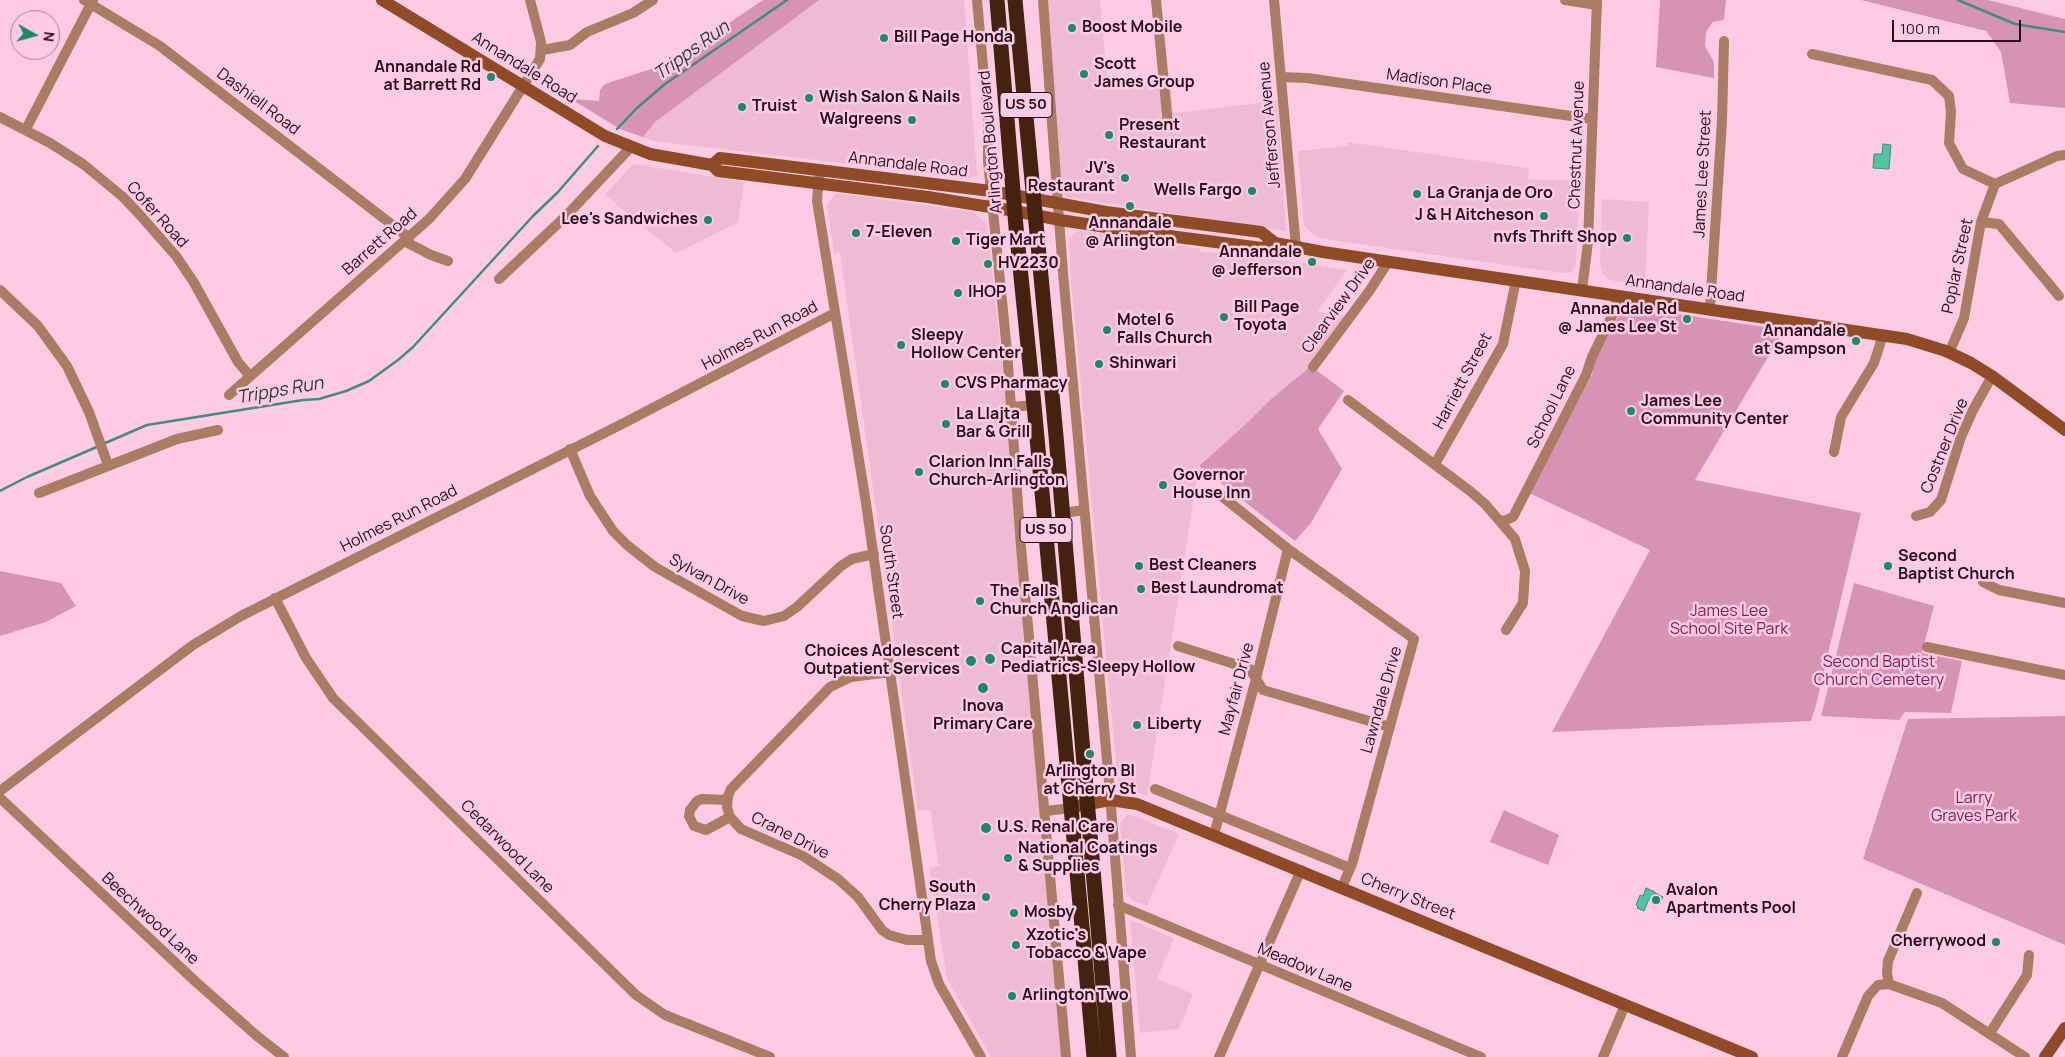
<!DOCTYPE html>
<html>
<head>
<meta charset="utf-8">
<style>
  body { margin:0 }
  #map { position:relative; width:2065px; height:1057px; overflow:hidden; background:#fdcbe4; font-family:Manrope,sans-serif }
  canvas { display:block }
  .north { position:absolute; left:10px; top:10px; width:50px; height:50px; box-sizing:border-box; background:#fdcbe4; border:1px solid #a97f94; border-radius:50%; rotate:97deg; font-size:14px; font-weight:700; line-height:20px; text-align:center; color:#2a0d1d }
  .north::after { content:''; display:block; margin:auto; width:18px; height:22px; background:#1b8a69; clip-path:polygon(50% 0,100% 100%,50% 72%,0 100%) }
  .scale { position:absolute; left:1892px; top:20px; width:129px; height:22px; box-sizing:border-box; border:2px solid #2a0d1d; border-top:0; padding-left:6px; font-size:15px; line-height:18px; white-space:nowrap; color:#2a0d1d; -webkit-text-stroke:4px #fdcbe4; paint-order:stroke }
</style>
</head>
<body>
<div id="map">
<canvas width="2065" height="1057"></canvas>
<div class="north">N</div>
<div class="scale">100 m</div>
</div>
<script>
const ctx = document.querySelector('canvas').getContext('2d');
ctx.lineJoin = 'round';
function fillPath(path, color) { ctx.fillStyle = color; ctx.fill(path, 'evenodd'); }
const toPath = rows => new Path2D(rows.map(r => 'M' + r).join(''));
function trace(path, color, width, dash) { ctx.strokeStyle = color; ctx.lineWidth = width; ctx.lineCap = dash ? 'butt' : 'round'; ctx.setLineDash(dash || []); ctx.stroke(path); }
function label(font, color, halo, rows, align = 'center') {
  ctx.font = font + ' Manrope,sans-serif'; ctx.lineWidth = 5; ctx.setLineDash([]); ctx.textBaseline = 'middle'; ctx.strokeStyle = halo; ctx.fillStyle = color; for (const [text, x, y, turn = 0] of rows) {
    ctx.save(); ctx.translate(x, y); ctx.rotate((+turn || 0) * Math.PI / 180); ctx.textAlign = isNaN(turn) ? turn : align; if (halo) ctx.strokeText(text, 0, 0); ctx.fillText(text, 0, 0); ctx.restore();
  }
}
fillPath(toPath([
  [763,0,964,0,977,175,970,178,653,141,620,129,571,99,620,103,613,81,670,63],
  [1048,0,1100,0,1108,88,1171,83,1173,113,1277,101,1286,231,1067,197,1062,189],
  [1347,142,1529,168,1528,179,1580,181,1576,264,1572,272,1561,273,1318,238,1304,226,1298,151,1347,146],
  [633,164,744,182,738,222,676,253,605,195],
  [836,193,974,212,987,225,1001,352,1062,1057,991,1057,947,979,929,867,939,866,930,810,918,810,840,253,834,254,827,205],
  [1602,199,1649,202,1645,286,1610,280,1603,274,1600,264],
  [1083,231,1201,249,1200,251,1236,256,1238,254,1347,270,1317,312,1347,316,1311,366,1199,466,1147,796,1118,784,1071,279,1069,239,1076,232],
  [1127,815,1133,815,1179,834,1147,906,1130,899,1126,892,1120,824],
  [1130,920,1174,938,1157,979,1193,994,1179,1029,1140,1033]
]), '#efbad4');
fillPath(toPath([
  [763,0,819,0,655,122,643,137,620,129,571,99,599,101,600,90,605,84,670,63],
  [1660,0,1726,0,1724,20,1713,22,1706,32,1705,46,1714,62,1714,78,1656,67],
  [1861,0,1988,0,2065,19,2065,108,2010,103,2001,52,1986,31],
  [1631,307,1784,330,1695,480,1861,513,1816,705,1811,721,1552,732,1650,550,1529,493,1592,375,1594,363,1621,311],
  [1311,366,1344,391,1318,429,1342,469,1311,523,1295,541,1199,466,1247,423,1269,401],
  [0,571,61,583,76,606,46,622,0,636],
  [1854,583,1934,606,1922,653,1962,661,1951,713,1905,712,1899,720,1821,716],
  [2065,716,2065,945,1863,859,1908,719],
  [1504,810,1559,835,1548,865,1490,842]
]), '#d793b6');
const water = toPath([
  [1883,144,1891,145,1889,169,1873,168,1874,154,1882,154,1883,144],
  [1646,888,1655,892,1654,894,1656,893,1663,897,1659,905,1651,902,1652,900,1649,899,1644,911,1637,908,1638,907,1636,905,1640,895,1643,896,1646,888]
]);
fillPath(water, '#4ec59c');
trace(water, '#438e76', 1);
trace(toPath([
  [1958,0,2015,24,2065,32],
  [617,129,637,108,665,84,787,0],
  [103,444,147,425,303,400,319,399,346,391,369,381,398,360,413,347,533,216,558,192,598,146],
  [0,491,27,477,99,446]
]), '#438e76', 2.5);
trace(toPath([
  [84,0,160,46,408,237],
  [977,0,988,121,988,161,1007,351,1021,547,1066,1057],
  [1043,0,1063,273,1109,782,1131,1057],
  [1156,0,1168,125],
  [1274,0,1296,247],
  [1565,0,1597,5],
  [542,50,570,45,587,32,633,13,653,0],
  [1812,54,1932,80,1949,96,1951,112,1949,143,1963,169,1995,184],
  [1281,77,1307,78,1592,119],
  [0,117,50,143,83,164,123,197,140,215,176,256,193,281,238,362,250,376],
  [26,129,93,0],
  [819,177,817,201,866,503,931,961,939,984,981,1057],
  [1995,184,2057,156,2065,155],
  [1981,222,1999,224,2059,296],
  [404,241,431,255,448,261],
  [499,279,566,216,630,148],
  [0,290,38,326,67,366,89,412,108,465],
  [1582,290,1588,242,1597,0],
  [1710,308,1722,121,1724,41],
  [1949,353,1964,318,1981,222,1995,184],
  [1313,367,1370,290,1388,262],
  [229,395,429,219,465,179,540,59,541,42,530,0],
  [1348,400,1470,491,1485,504,1515,539,1525,571,1523,603,1506,630],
  [1011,407,1034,405],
  [570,449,590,496,613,531,627,545,655,567,742,616,764,621,784,616,797,607,841,566,852,559,874,554],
  [1834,452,1841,417,1874,363,1883,335],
  [1435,464,1503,344,1516,280],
  [39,493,177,439,218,430],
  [1219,494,1288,549,1414,639,1352,864,1342,887],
  [1063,513,1084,510],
  [1916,516,1930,512,1941,500,1961,437,1973,410,1992,376],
  [1499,520,1504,521,1513,517,1533,478,1586,375,1592,357,1615,310,1617,295],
  [1983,582,1999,590,2065,603],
  [275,598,306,658,333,698,636,995,665,1015,770,1057],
  [1178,646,1250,669,1263,690,1390,727],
  [1927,647,2065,675],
  [890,672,851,677,830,687,731,789,728,796,727,807,730,817,741,829,803,856,838,879,858,897,882,930,889,935,907,940,928,940],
  [1155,789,1350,868],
  [0,791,193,645,241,616,622,424,835,313],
  [0,798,196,982,257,1036,284,1057],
  [727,800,702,799,697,801,690,810,689,816,694,826,706,830,730,817],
  [1046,811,1071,808],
  [1214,835,1256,679,1288,549],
  [1118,905,1481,1057],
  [1889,984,1887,973,1888,961,1917,893],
  [1990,1033,2027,975,2029,955],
  [1219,1057,1301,870],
  [1603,1057,1625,1005],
  [1842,1057,1868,996,1878,985,1889,984,1942,1003,2025,1057]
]), '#ab7b64', 10);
trace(toPath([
  [382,0,605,136,650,154,712,165,718,171,928,197,1015,211,1060,220,1146,233,1262,248,1275,243],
  [712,165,720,158,991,191,1106,212,1261,232,1275,243,1323,252,1907,339,1946,351,1971,363,1992,376,2065,430],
  [1078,806,1110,800,1137,804,1752,1057],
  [2045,1057,2065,1028]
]), '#8e4b26', 12);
trace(toPath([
  [997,0,1016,227,1034,405,1094,1057],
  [1015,0,1056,436,1109,1057]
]), '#45220f', 15);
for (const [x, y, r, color] of [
  [1072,28,5,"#1b8a69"],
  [884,38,5,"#1b8a69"],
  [1084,74,5,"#1b8a69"],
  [491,77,5,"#1b8a69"],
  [809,98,5,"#1b8a69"],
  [742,107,5,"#1b8a69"],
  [912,120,5,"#1b8a69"],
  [1109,135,5,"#1b8a69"],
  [1125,178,5,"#1b8a69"],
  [1252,191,5,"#1b8a69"],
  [1417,194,5,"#1b8a69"],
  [1130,206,5,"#1b8a69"],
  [1544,216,5,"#1b8a69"],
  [708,220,5,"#1b8a69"],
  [856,233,5,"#1b8a69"],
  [1627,238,5,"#1b8a69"],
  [956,241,5,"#1b8a69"],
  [1312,262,5,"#1b8a69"],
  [988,264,5,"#1b8a69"],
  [958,293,5,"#1b8a69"],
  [1224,317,5,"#1b8a69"],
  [1687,319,5,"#1b8a69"],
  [1107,330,5,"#1b8a69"],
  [1856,341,5,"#1b8a69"],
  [901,345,5,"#1b8a69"],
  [1099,364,5,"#1b8a69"],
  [945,384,5,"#1b8a69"],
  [1631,411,5,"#1b8a69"],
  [946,424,5,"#1b8a69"],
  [919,472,5,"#1b8a69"],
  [1163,485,5,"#1b8a69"],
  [1139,566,5,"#1b8a69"],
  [1888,566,5,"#1b8a69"],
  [1141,589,5,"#1b8a69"],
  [980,601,5,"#1b8a69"],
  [990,659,6,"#1b8a69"],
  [971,661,6,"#1b8a69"],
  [983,688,6,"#1b8a69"],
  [1137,725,5,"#1b8a69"],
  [1090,754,5,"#1b8a69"],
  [986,828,6,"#1b8a69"],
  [1008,858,5,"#1b8a69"],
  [986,897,5,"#1b8a69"],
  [1656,900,5,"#1b8a69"],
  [1014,913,5,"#1b8a69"],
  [1996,942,5,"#1b8a69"],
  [1016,945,5,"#1b8a69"],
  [1012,996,5,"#1b8a69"]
]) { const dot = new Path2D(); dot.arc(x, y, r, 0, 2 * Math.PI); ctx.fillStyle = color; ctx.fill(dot); trace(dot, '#fdcbe4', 2); }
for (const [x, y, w] of [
  [1026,105,52],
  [1046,530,52]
]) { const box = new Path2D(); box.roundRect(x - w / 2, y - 12.5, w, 25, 4); ctx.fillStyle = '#fdcbe4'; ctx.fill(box); trace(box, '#2a0d1d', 1); }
label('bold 15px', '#2a0d1d', null, [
  ["US 50",1026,105],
  ["US 50",1046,530]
]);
label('bold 16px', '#2a0d1d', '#fdcbe4', [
  ["Boost Mobile",1082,28],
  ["Bill Page Honda",894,38],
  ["Scott",1094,65],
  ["James Group",1094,83],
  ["Annandale Rd",481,68,"right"],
  ["at Barrett Rd",481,86,"right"],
  ["Wish Salon & Nails",819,98],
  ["Truist",752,107],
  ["Walgreens",902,120,"right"],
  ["Present",1119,126],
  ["Restaurant",1119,144],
  ["JV's",1115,169,"right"],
  ["Restaurant",1115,187,"right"],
  ["Wells Fargo",1242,191,"right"],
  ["La Granja de Oro",1427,194],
  ["J & H Aitcheson",1534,216,"right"],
  ["Lee's Sandwiches",698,220,"right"],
  ["Annandale",1130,224,"center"],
  ["@ Arlington",1130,242,"center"],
  ["7-Eleven",866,233],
  ["nvfs Thrift Shop",1617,238,"right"],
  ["Tiger Mart",966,241],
  ["Annandale",1302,253,"right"],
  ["@ Jefferson",1302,271,"right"],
  ["HV2230",998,264],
  ["IHOP",968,293],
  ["Bill Page",1234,308],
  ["Toyota",1234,326],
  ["Annandale Rd",1677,310,"right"],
  ["@ James Lee St",1677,328,"right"],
  ["Motel 6",1117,321],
  ["Falls Church",1117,339],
  ["Annandale",1846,332,"right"],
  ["at Sampson",1846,350,"right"],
  ["Sleepy",911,336],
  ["Hollow Center",911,354],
  ["Shinwari",1109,364],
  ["CVS Pharmacy",955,384],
  ["James Lee",1641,402],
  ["Community Center",1641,420],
  ["La Llajta",956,415],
  ["Bar & Grill",956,433],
  ["Clarion Inn Falls",929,463],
  ["Church-Arlington",929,481],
  ["Governor",1173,476],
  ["House Inn",1173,494],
  ["Second",1898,557],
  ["Baptist Church",1898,575],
  ["Best Cleaners",1149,566],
  ["Best Laundromat",1151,589],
  ["The Falls",990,592],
  ["Church Anglican",990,610],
  ["Capital Area",1001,650],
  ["Pediatrics-Sleepy Hollow",1001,668],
  ["Choices Adolescent",960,652,"right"],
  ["Outpatient Services",960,670,"right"],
  ["Inova",983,707,"center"],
  ["Primary Care",983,725,"center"],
  ["Liberty",1147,725],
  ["Arlington Bl",1090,772,"center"],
  ["at Cherry St",1090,790,"center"],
  ["U.S. Renal Care",997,828],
  ["National Coatings",1018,849],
  ["& Supplies",1018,867],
  ["South",976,888,"right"],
  ["Cherry Plaza",976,906,"right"],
  ["Avalon",1666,891],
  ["Apartments Pool",1666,909],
  ["Mosby",1024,913],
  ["Xzotic's",1026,936],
  ["Tobacco & Vape",1026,954],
  ["Cherrywood",1986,942,"right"],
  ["Arlington Two",1022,996]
], 'left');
label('16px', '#2a0d1d', '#fdcbe4', [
  ["Annandale Road",524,68,32],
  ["Madison Place",1439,82,8],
  ["Dashiell Road",258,102,37],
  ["Jefferson Avenue",1270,125,-95],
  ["Arlington Boulevard",991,142,-95],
  ["Chestnut Avenue",1577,145,-88],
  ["Annandale Road",908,165,7],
  ["James Lee Street",1703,174,-87],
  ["Cofer Road",157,215,48],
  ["Barrett Road",380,242,-41],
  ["Poplar Street",1958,266,-78],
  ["Annandale Road",1685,289,8],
  ["Clearview Drive",1339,306,-54],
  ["Holmes Run Road",760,336,-28],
  ["Harriett Street",1463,381,-62],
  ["School Lane",1552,407,-64],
  ["Costner Drive",1945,446,-68],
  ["Holmes Run Road",399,519,-27],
  ["South Street",891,572,82],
  ["Sylvan Drive",709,580,29],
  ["Mayfair Drive",1237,689,-75],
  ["Lawndale Drive",1382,700,-74],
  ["Crane Drive",790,836,27],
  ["Cedarwood Lane",507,847,45],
  ["Cherry Street",1408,897,22],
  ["Beechwood Lane",150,919,43],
  ["Meadow Lane",1305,968,23]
]);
label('16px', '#811e5b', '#fdcbe4', [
  ["James Lee",1729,612],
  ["School Site Park",1729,630],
  ["Second Baptist",1879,663],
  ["Church Cemetery",1879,681],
  ["Larry",1974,799],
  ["Graves Park",1974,817]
]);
label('italic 18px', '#243e34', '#fdcbe4', [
  ["Tripps Run",692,51,-36],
  ["Tripps Run",280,391,-10]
]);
</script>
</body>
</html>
